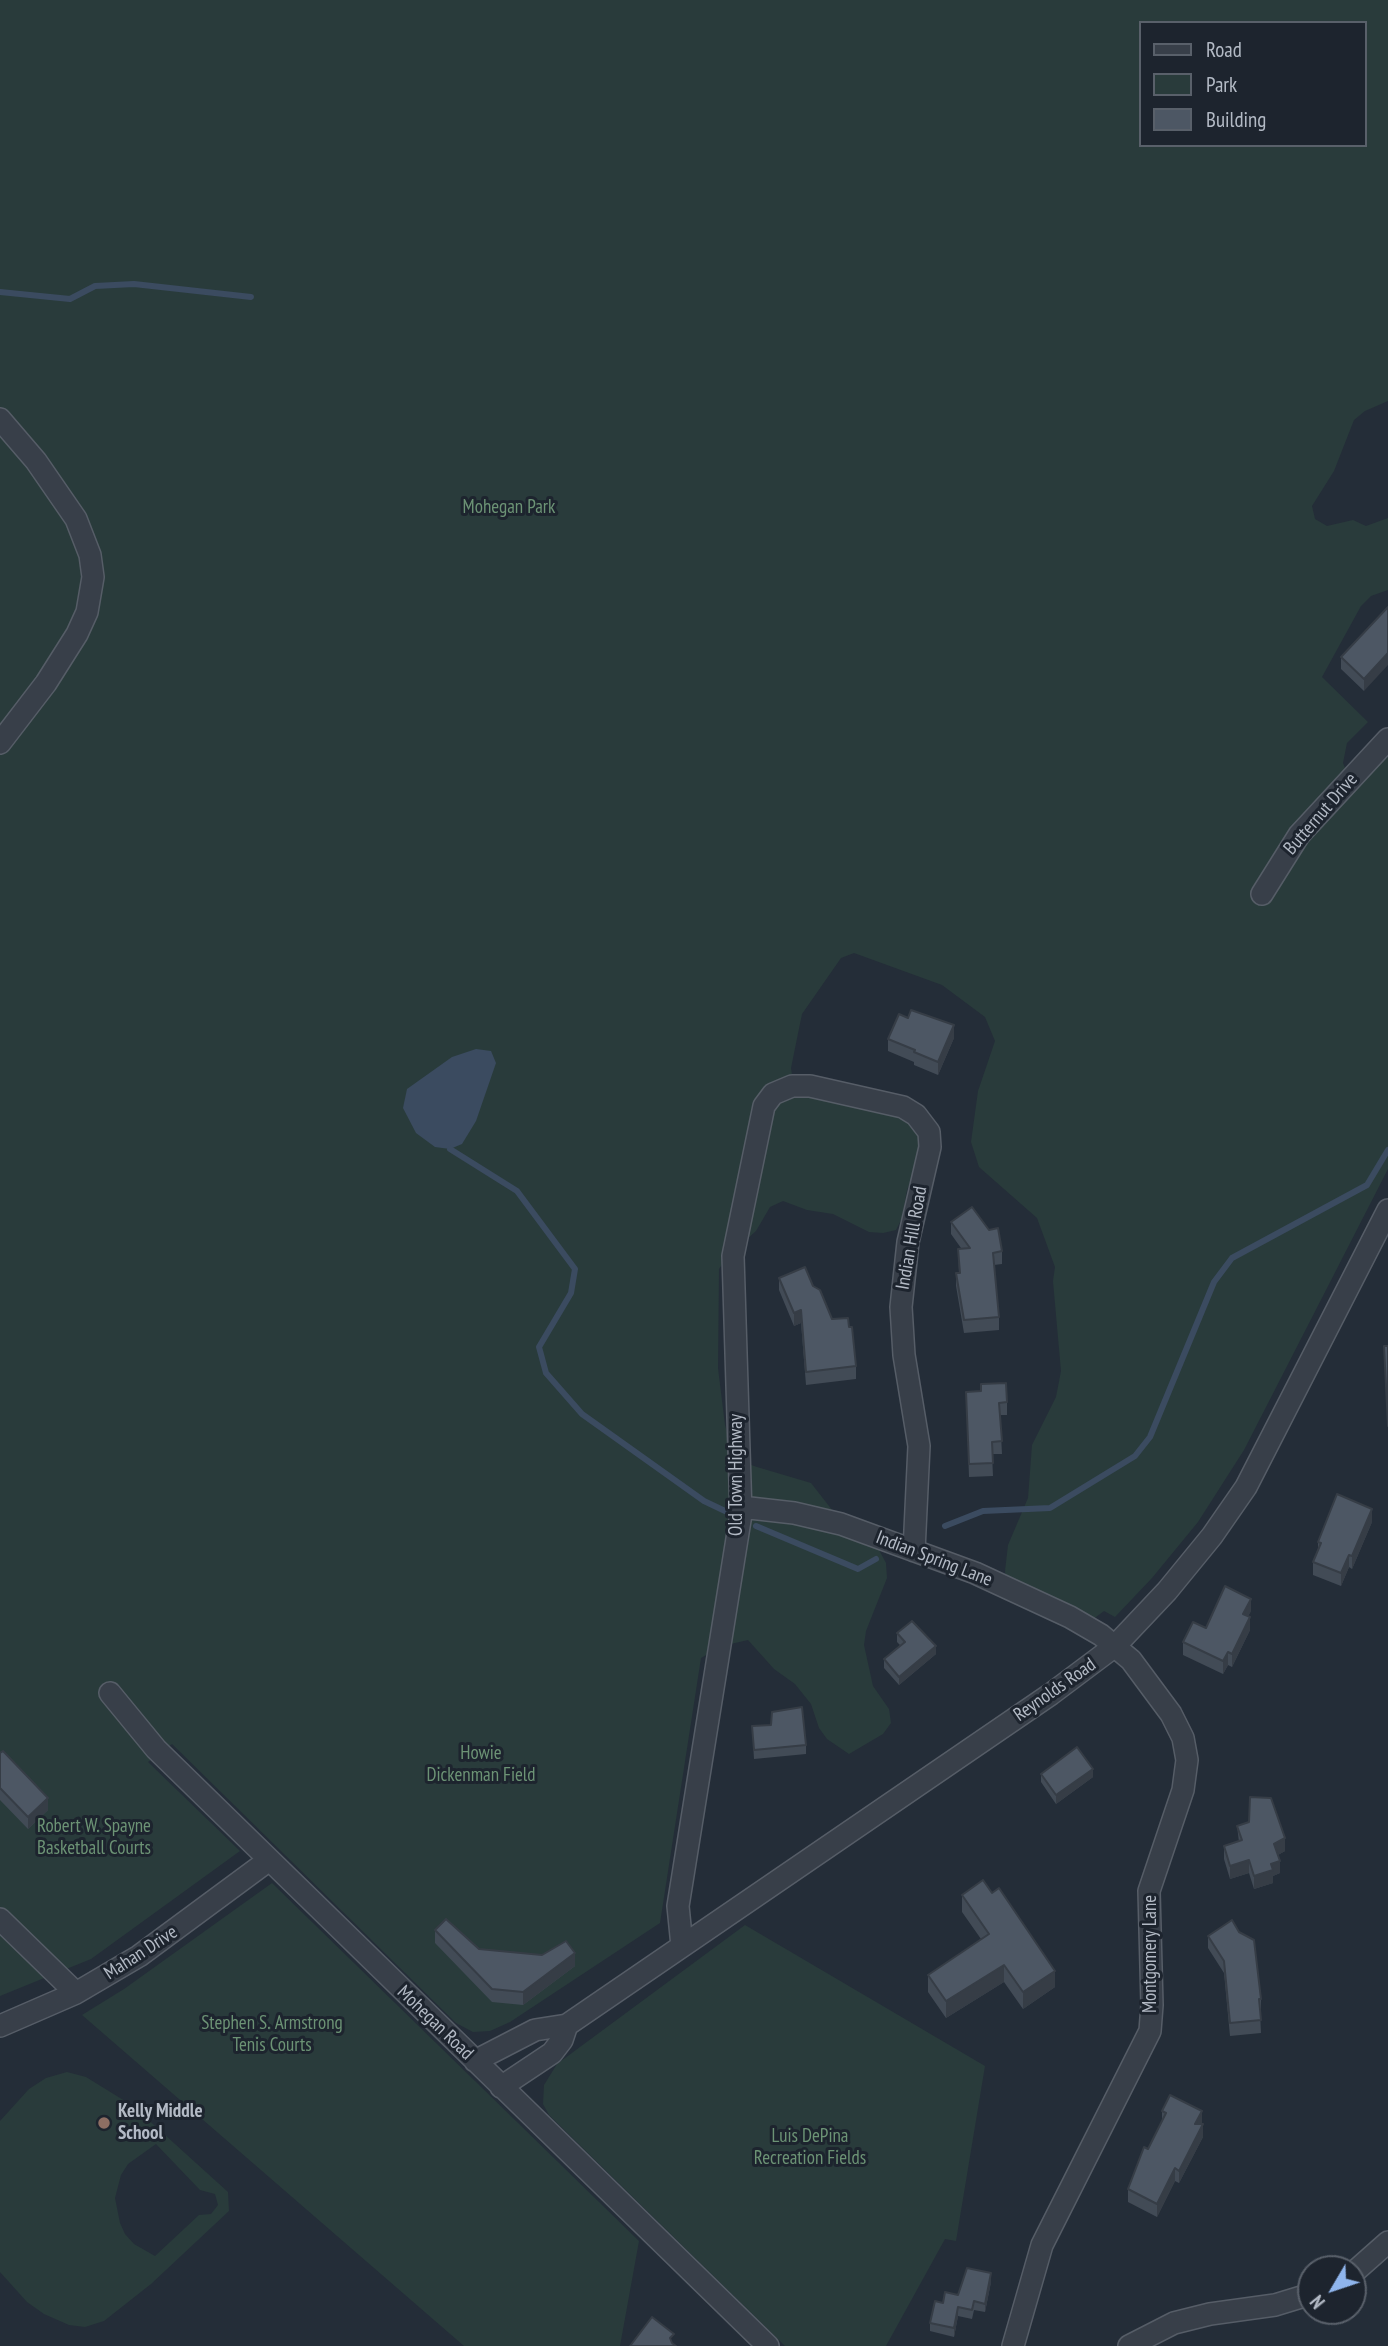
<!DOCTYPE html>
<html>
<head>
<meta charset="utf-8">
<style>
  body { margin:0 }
  #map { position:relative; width:1388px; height:2346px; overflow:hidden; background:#242d38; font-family:"PT Sans Narrow",sans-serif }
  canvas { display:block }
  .legend { position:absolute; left:1139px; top:21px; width:228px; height:126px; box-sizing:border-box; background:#1d242e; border:2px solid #59606a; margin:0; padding:9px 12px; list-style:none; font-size:21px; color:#b3bac5 }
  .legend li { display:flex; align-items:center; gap:14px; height:35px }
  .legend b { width:35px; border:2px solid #59606a }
  .north { position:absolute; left:1297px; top:2255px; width:70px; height:70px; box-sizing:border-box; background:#1d242e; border:2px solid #59606a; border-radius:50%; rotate:231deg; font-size:19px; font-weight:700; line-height:28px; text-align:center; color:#b3bac5 }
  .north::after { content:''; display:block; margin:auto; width:24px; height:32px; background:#8fb5ed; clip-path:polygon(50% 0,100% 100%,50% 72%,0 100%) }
</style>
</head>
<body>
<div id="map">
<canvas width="1388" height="2346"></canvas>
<ul class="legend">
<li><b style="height:9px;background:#383f49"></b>Road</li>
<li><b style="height:19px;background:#293b3b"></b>Park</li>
<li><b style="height:19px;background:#4d5764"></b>Building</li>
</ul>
<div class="north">N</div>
</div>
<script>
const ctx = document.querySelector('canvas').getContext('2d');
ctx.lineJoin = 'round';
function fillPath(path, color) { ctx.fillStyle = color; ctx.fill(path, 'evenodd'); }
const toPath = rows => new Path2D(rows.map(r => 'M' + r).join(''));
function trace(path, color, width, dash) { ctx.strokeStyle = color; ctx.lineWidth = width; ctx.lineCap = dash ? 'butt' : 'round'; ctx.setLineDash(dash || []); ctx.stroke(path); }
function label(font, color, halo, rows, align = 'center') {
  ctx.font = font + ' "PT Sans Narrow",sans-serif'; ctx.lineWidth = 6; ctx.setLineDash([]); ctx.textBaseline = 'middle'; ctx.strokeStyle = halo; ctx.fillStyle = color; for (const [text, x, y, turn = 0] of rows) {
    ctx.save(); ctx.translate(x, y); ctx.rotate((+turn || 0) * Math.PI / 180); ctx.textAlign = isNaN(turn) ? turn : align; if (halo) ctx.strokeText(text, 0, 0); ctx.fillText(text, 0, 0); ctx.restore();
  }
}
fillPath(toPath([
  [0,0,1388,0,1388,401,1365,411,1354,420,1334,471,1312,506,1315,519,1327,526,1353,520,1366,526,1388,518,1388,590,1371,596,1361,606,1322,677,1368,722,1347,743,1343,763,1353,788,1388,753,1388,1169,1244,1450,1198,1522,1152,1578,1115,1617,1104,1611,1084,1626,1007,1598,1005,1571,1008,1545,1028,1498,1032,1445,1056,1397,1061,1371,1053,1281,1055,1267,1037,1218,979,1167,971,1142,978,1091,995,1041,985,1017,942,985,854,953,841,958,802,1014,791,1068,793,1082,831,1089,916,1123,919,1137,917,1165,907,1190,902,1218,896,1230,883,1233,869,1232,833,1214,807,1210,783,1201,770,1207,756,1231,727,1257,719,1269,718,1368,725,1425,733,1452,743,1462,757,1467,811,1483,854,1538,879,1550,886,1563,887,1578,866,1631,864,1645,873,1686,889,1709,891,1723,883,1734,849,1754,827,1739,819,1728,811,1704,795,1684,774,1669,748,1640,722,1646,701,1658,660,1923,510,2022,490,2031,473,2032,456,2023,172,1744,148,1762,240,1851,91,1959,0,1996],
  [1141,23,1365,23,1365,145,1141,145],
  [272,1883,639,2241,620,2346,464,2346,82,2015,124,1989],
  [745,1925,985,2066,956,2241,945,2239,886,2346,785,2346,549,2115,543,2104,544,2085,557,2064],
  [67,2072,86,2077,133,2106,228,2192,229,2211,151,2284,104,2321,85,2327,69,2325,44,2314,27,2302,0,2272,0,2121,29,2089,46,2078],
  [156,2144,200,2190,215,2194,218,2205,211,2214,199,2215,155,2256,134,2244,125,2234,120,2223,115,2198,121,2175,128,2164]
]), '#293b3b');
fillPath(toPath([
  [476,1049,491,1051,496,1063,476,1121,462,1144,450,1149,435,1147,416,1133,403,1108,407,1089,452,1057]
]), '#3b4b60');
trace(toPath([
  [0,292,70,299,95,286,134,284,251,297],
  [450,1149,517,1191,575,1269,571,1293,539,1347,546,1373,582,1414,704,1501,725,1511],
  [756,1526,858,1569,876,1559],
  [945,1526,983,1511,1050,1508,1135,1456,1150,1437,1214,1282,1232,1258,1367,1185,1388,1150]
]), '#3b4b60', 6);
const minor = toPath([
  [0,419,36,461,76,519,90,555,93,577,87,612,77,634,46,683,0,743],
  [1262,894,1299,835,1388,739],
  [741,1507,794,1513,841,1524,975,1573,1070,1617,1101,1635,1131,1660,1171,1714,1183,1738,1187,1760,1183,1790,1149,1891,1152,2005,1150,2031,1042,2245,1013,2346],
  [110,1693,156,1749,768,2346],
  [0,1919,76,1993],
  [682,1946,678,1906,741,1514,733,1256,764,1106,773,1094,792,1086,810,1086,903,1107,916,1115,929,1132,930,1147,908,1242,901,1307,904,1355,919,1446,914,1551],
  [0,2026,76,1993,139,1956,269,1860],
  [475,2061,535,2030,567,2025,1051,1694,1115,1646,1167,1591,1212,1536,1246,1487,1388,1210],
  [501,2087,552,2053,562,2040,567,2025],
  [1353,2273,1388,2242],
  [1129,2346,1174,2323,1210,2314,1275,2305,1311,2294]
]);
trace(minor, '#565d67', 24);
trace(minor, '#383f49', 21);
fillPath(toPath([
  [1388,607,1364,691,1341,669,1341,657],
  [954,1038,938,1075,914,1065,914,1062,888,1051,888,1039],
  [951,1222,1002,1251,1002,1264,994,1265,999,1317,999,1330,964,1333,956,1286,956,1273,959,1273,958,1249,961,1248,951,1234],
  [779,1278,813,1286,832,1319,849,1327,856,1366,856,1379,806,1385,801,1323,794,1326,779,1290],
  [966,1392,1007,1402,1007,1415,1000,1415,1002,1454,992,1454,993,1476,969,1477],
  [1372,1522,1352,1569,1349,1567,1341,1586,1313,1575,1313,1562,1318,1552,1318,1542],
  [1251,1611,1248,1616,1250,1630,1232,1667,1228,1665,1223,1674,1183,1655,1183,1642,1206,1628],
  [897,1633,936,1654,899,1685,884,1668,884,1659,900,1645,897,1642],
  [771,1725,806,1745,806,1754,754,1759,752,1726],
  [0,1753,48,1810,28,1829,0,1800],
  [1041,1774,1093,1777,1056,1804,1041,1782],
  [1237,1826,1285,1851,1278,1855,1280,1873,1273,1876,1273,1883,1254,1889,1249,1873,1230,1879,1224,1859,1224,1846,1239,1842],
  [962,1895,1055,1987,1023,2009,1004,1982,946,2018,928,1992,928,1975,981,1939,962,1912],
  [435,1930,479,1949,575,1966,523,2005,492,2002,435,1943],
  [1208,1936,1261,1999,1261,2012,1260,2012,1261,2033,1230,2036,1224,1973,1208,1948],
  [1162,2111,1202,2124,1203,2137,1179,2183,1175,2181,1157,2217,1128,2202,1128,2189,1162,2121],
  [991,2282,985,2312,974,2310,972,2319,958,2316,954,2337,930,2331,930,2323,943,2303,958,2295]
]), '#424b56');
fillPath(toPath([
  [1388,653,1388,665,1364,691,1364,679],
  [954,1025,954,1038,938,1075,938,1062],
  [801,1310,801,1323,794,1326,794,1313],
  [1372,1509,1372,1522,1352,1569,1352,1556],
  [1349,1555,1349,1567,1341,1586,1341,1573],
  [1251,1599,1251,1611,1243,1627,1243,1614],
  [1250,1617,1250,1630,1232,1667,1232,1654],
  [936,1646,936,1654,899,1685,899,1677],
  [1228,1652,1228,1665,1223,1674,1223,1661],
  [1093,1769,1093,1777,1056,1804,1056,1795],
  [48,1798,48,1810,28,1829,28,1817],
  [1285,1838,1285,1851,1274,1857,1274,1844],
  [1249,1860,1249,1873,1230,1879,1230,1866],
  [1280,1861,1280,1873,1273,1876,1273,1883,1254,1889,1254,1876,1271,1864],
  [575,1953,575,1966,523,2005,523,1992],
  [1004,1965,1004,1982,946,2018,946,2001],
  [1055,1971,1055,1987,1023,2009,1023,1992],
  [1202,2111,1202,2124,1195,2137,1195,2124],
  [1203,2124,1203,2137,1179,2183,1179,2171],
  [1175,2168,1175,2181,1157,2217,1157,2204],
  [991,2273,991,2282,985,2312,985,2304],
  [958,2307,958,2316,954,2337,954,2328]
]), '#363d46');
const building = toPath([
  [1388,607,1388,653,1364,679,1341,657,1388,607],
  [911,1010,954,1025,938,1062,914,1052,915,1050,888,1039,899,1014,908,1018,911,1010],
  [972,1207,989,1230,998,1228,1002,1251,993,1253,999,1317,964,1320,956,1273,960,1273,958,1249,970,1248,951,1222,972,1207],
  [805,1267,813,1286,820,1290,832,1319,848,1318,849,1327,852,1327,856,1366,806,1372,801,1310,794,1313,779,1278,805,1267],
  [1384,1346,1388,1346,1388,1426,1384,1346],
  [1006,1383,1007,1402,999,1403,1002,1441,992,1442,993,1463,969,1464,966,1392,981,1391,981,1384,1006,1383],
  [1337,1494,1372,1509,1352,1556,1349,1555,1341,1573,1313,1562,1321,1543,1318,1542,1337,1494],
  [1225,1586,1251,1599,1243,1614,1250,1617,1232,1654,1228,1652,1223,1661,1183,1642,1193,1622,1206,1628,1225,1586],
  [912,1621,936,1646,899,1677,884,1659,905,1642,897,1633,912,1621],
  [802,1707,806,1745,754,1750,752,1726,771,1725,772,1712,802,1707],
  [1077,1747,1093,1769,1056,1795,1041,1774,1077,1747],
  [3,1751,48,1798,28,1817,0,1788,0,1753,3,1751],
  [1250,1797,1271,1798,1285,1838,1274,1844,1280,1861,1271,1864,1273,1870,1254,1876,1249,1860,1230,1866,1224,1846,1242,1840,1237,1826,1249,1822,1250,1797],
  [983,1880,992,1893,999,1888,1055,1971,1023,1992,1004,1965,946,2001,928,1975,989,1934,962,1895,983,1880],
  [446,1919,479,1949,542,1955,566,1941,575,1953,523,1992,492,1989,435,1930,446,1919],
  [1232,1920,1239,1932,1254,1940,1261,1999,1259,1999,1261,2020,1230,2023,1224,1961,1208,1936,1232,1920],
  [1170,2095,1202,2111,1195,2124,1203,2124,1179,2171,1175,2168,1157,2204,1128,2189,1144,2147,1148,2149,1166,2113,1162,2111,1170,2095],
  [967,2268,991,2273,985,2304,974,2301,972,2310,958,2307,954,2328,930,2323,935,2301,943,2303,945,2292,958,2295,967,2268],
  [652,2317,674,2334,670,2338,672,2343,676,2346,630,2346,652,2317]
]);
fillPath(building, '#4d5764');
trace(building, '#363d46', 2);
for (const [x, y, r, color] of [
  [104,2123,7,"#8d6e63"]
]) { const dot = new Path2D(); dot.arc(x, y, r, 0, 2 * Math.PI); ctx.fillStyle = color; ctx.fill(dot); trace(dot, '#1d242e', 2.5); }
label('19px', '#6c9375', '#1d242e', [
  ["Mohegan Park",509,508],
  ["Howie",481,1754],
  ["Dickenman Field",481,1776],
  ["Robert W. Spayne",94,1827],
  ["Basketball Courts",94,1849],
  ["Stephen S. Armstrong",272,2024],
  ["Tenis Courts",272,2046],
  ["Luis DePina",810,2137],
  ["Recreation Fields",810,2159]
]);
label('19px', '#b3bac5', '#1d242e', [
  ["Butternut Drive",1321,814,-49],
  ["Indian Hill Road",912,1238,-80],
  ["Old Town Highway",737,1475,-90],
  ["Indian Spring Lane",934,1559,21],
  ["Reynolds Road",1055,1690,-35],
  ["Mahan Drive",141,1953,-33],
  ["Montgomery Lane",1151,1954,-90],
  ["Mohegan Road",435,2023,44]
]);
label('bold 19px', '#b3bac5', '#1d242e', [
  ["Kelly Middle",118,2112],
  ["School",118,2134]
], 'left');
</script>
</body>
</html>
